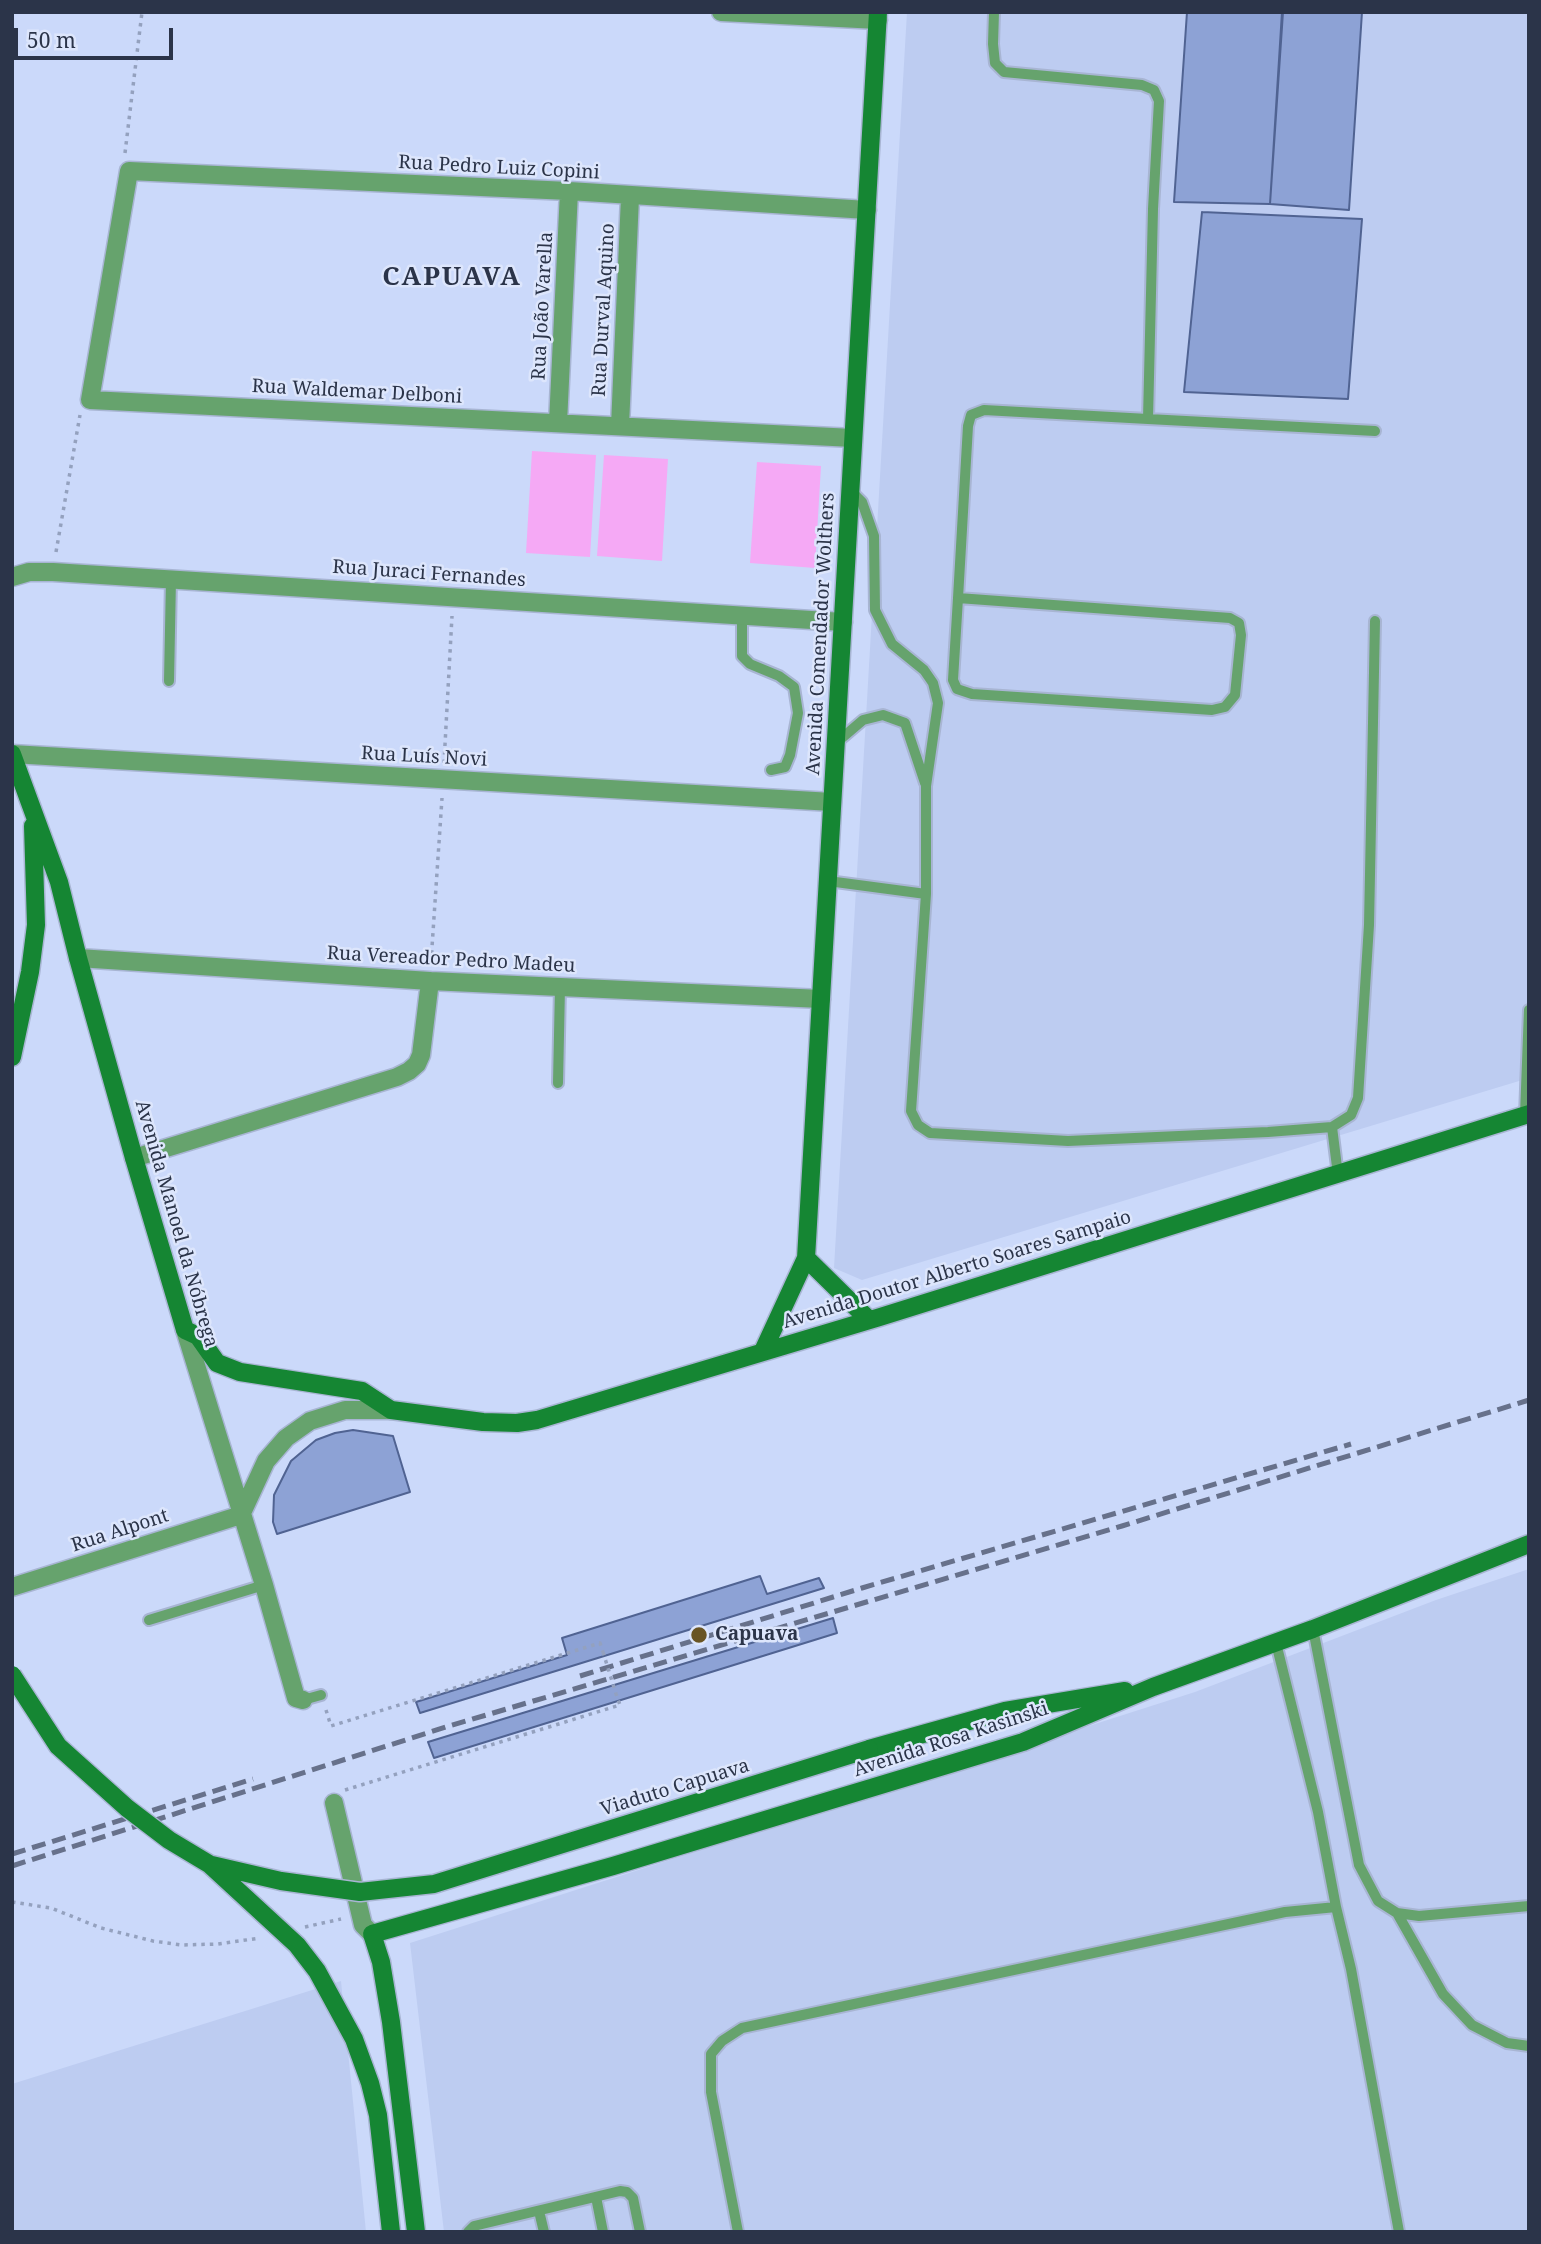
<!DOCTYPE html>
<html>
<head>
<meta charset="utf-8">
<style>
  body { margin:0 }
  #map { position:relative; width:1541px; height:2244px; overflow:hidden; background:#cbd9fa; font-family:"Noto Serif",serif }
  canvas { display:block }
  .frame { position:absolute; inset:0; border:14px solid #2b3449; pointer-events:none }
  .scale { position:absolute; left:14px; top:28px; width:159px; height:32px; box-sizing:border-box; border:4px solid #2b3449; border-top:0; padding-left:9px; font-size:21px; line-height:24px; white-space:nowrap; color:#2b3449; -webkit-text-stroke:5px #dde6fc; paint-order:stroke }
</style>
</head>
<body>
<div id="map">
<canvas width="1541" height="2244"></canvas>
<div class="frame"></div>
<div class="scale">50 m</div>
</div>
<script>
const ctx = document.querySelector('canvas').getContext('2d');
ctx.lineJoin = 'round';
function fillPath(path, color) { ctx.fillStyle = color; ctx.fill(path, 'evenodd'); }
const toPath = rows => new Path2D(rows.map(r => 'M' + r).join(''));
function trace(path, color, width, dash) { ctx.strokeStyle = color; ctx.lineWidth = width; ctx.lineCap = dash ? 'butt' : 'round'; ctx.setLineDash(dash || []); ctx.stroke(path); }
function label(font, color, halo, rows, align = 'center') {
  ctx.font = font + ' "Noto Serif",serif'; ctx.lineWidth = 5; ctx.setLineDash([]); ctx.textBaseline = 'middle'; ctx.strokeStyle = halo; ctx.fillStyle = color; for (const [text, x, y, turn = 0] of rows) {
    ctx.save(); ctx.translate(x, y); ctx.rotate((+turn || 0) * Math.PI / 180); ctx.textAlign = isNaN(turn) ? turn : align; if (halo) ctx.strokeText(text, 0, 0); ctx.fillText(text, 0, 0); ctx.restore();
  }
}
fillPath(toPath([
  [907,12,1529,12,1529,1078,862,1280,834,1268],
  [1529,1569,1529,2232,444,2232,410,1943,1195,1692,1436,1600],
  [341,1981,366,2232,12,2232,12,2084]
]), '#bdccf1');
fillPath(toPath([
  [532,451,596,455,590,557,526,553],
  [604,455,668,459,662,561,597,556],
  [757,462,821,466,815,568,750,563]
]), '#f5a9f5');
const building = toPath([
  [1187,12,1282,12,1270,204,1174,202,1187,12],
  [1283,12,1362,12,1349,210,1270,204,1283,12],
  [1202,212,1362,219,1348,399,1184,392,1202,212],
  [353,1430,393,1436,410,1492,277,1534,273,1522,274,1495,291,1461,316,1440,335,1433,353,1430],
  [760,1576,767,1594,819,1578,824,1588,420,1713,416,1702,567,1655,562,1638,760,1576],
  [833,1618,837,1633,434,1758,428,1742,833,1618]
]);
fillPath(building, '#8da2d5');
trace(building, '#506392', 2);
const lane = toPath([
  [994,12,993,44,995,63,1004,72,1142,85,1154,90,1159,101,1153,209,1148,419,1375,431],
  [851,491,862,502,874,536,875,610,892,644,924,670,933,683,938,703,926,786,926,894],
  [958,598,1230,618,1239,623,1241,635,1235,695,1225,707,1212,710,972,694,957,689,953,680,958,598,968,426,971,415,984,410,1148,419],
  [742,616,742,656,750,664,779,676,794,687,798,713,790,755,785,767,771,770],
  [169,681,171,579],
  [836,743,863,720,883,715,905,723,925,783],
  [828,881,926,894,911,1111,918,1125,930,1133,1068,1141,1268,1132,1332,1127,1351,1115,1358,1098,1369,925,1375,621],
  [558,1083,560,987],
  [1525,1115,1529,1010],
  [1332,1127,1338,1175],
  [149,1620,264,1585],
  [1313,1629,1359,1865,1378,1901,1397,1913,1419,1916,1529,1906],
  [1276,1643,1318,1812,1336,1907],
  [303,1700,321,1695],
  [1397,1913,1443,1994,1472,2025,1507,2043,1529,2046],
  [596,2197,603,2232],
  [539,2211,544,2232],
  [468,2232,474,2226,620,2191,627,2192,633,2198,640,2232],
  [738,2232,711,2092,711,2054,722,2041,742,2028,1285,1912,1336,1907,1351,1969,1399,2232]
]);
const street = toPath([
  [721,12,878,20],
  [558,423,569,191],
  [620,426,630,197],
  [853,438,90,400,129,171,569,191,867,210],
  [12,577,29,572,53,572,843,622],
  [12,754,832,802],
  [78,958,430,981,821,999],
  [134,1158,397,1077,409,1071,417,1064,421,1055,430,981],
  [185,1330,264,1585,296,1698,303,1700],
  [241,1515,266,1461,286,1438,310,1421,345,1410,391,1410],
  [12,1587,241,1515],
  [334,1803,363,1925,372,1934]
]);
const secondary = toPath([
  [12,754,59,882,78,958,134,1158,185,1330,198,1336,217,1363,240,1372,362,1391,391,1410,483,1422,517,1423,537,1420,880,1317,1529,1114],
  [12,1057,30,972,36,925,33,826],
  [806,1258,869,1320],
  [763,1351,806,1258,878,12],
  [869,1749,1005,1711,1125,1691],
  [416,2232,391,2022,381,1962,372,1934,613,1866,1023,1742,1153,1687,1313,1629,1529,1544]
]);
trace(lane, '#a8b5d3', 14);
trace(street, '#a8b5d3', 21);
trace(secondary, '#a8b5d3', 21);
trace(toPath([
  [125,153,142,12],
  [56,552,80,415],
  [444,763,452,616],
  [431,962,442,798],
  [326,1710,331,1726,600,1643,603,1652],
  [345,1790,620,1705,616,1694],
  [12,1902,51,1908,101,1928,153,1941,181,1945,218,1944,260,1938],
  [305,1927,341,1919]
]), '#94a1be', 3.5, [3.5, 5]);
trace(lane, '#66a36d', 10);
trace(street, '#66a36d', 18);
trace(secondary, '#158633', 18);
trace(toPath([
  [580,1676,862,1588,1351,1444],
  [12,1854,253,1779],
  [12,1866,446,1727,1122,1526,1529,1400]
]), '#67718b', 5, [14, 7]);
const secondaryBridge = toPath([
  [12,1675,58,1746,127,1808,169,1840,209,1864,297,1945,317,1971,354,2039,370,2083,378,2115,391,2232],
  [212,1865,281,1881,360,1892,434,1884,869,1749]
]);
trace(secondaryBridge, '#a8b5d3', 21, []);
trace(toPath([
  [603,1652,616,1694]
]), '#94a1be', 3.5, [3.5, 5]);
trace(secondaryBridge, '#158633', 18);
for (const [x, y, r, color] of [
  [699,1635,9,"#695423"]
]) { const dot = new Path2D(); dot.arc(x, y, r, 0, 2 * Math.PI); ctx.fillStyle = color; ctx.fill(dot); trace(dot, '#dde6fc', 2.5); }
label('19px', '#2b3449', '#dde6fc', [
  ["Rua Pedro Luiz Copini",499,168,3],
  ["Rua João Varella",543,306,-87],
  ["Rua Durval Aquino",604,310,-87],
  ["Rua Waldemar Delboni",357,392,3],
  ["Rua Juraci Fernandes",429,574,4],
  ["Avenida Comendador Wolthers",821,634,-87],
  ["Rua Luís Novi",424,757,3],
  ["Rua Vereador Pedro Madeu",451,960,3],
  ["Avenida Manoel da Nóbrega",176,1224,74],
  ["Avenida Doutor Alberto Soares Sampaio",957,1270,-17],
  ["Rua Alpont",120,1531,-18],
  ["Avenida Rosa Kasinski",951,1740,-18],
  ["Viaduto Capuava",675,1788,-17]
]);
label('bold 19px', '#2b3449', '#dde6fc', [
  ["Capuava",715,1635]
], 'left');
ctx.letterSpacing = '2px';
label('bold 26px', '#2b3449', '#dde6fc', [
  ["CAPUAVA",452,278]
]);
ctx.letterSpacing = '0px';
</script>
</body>
</html>
